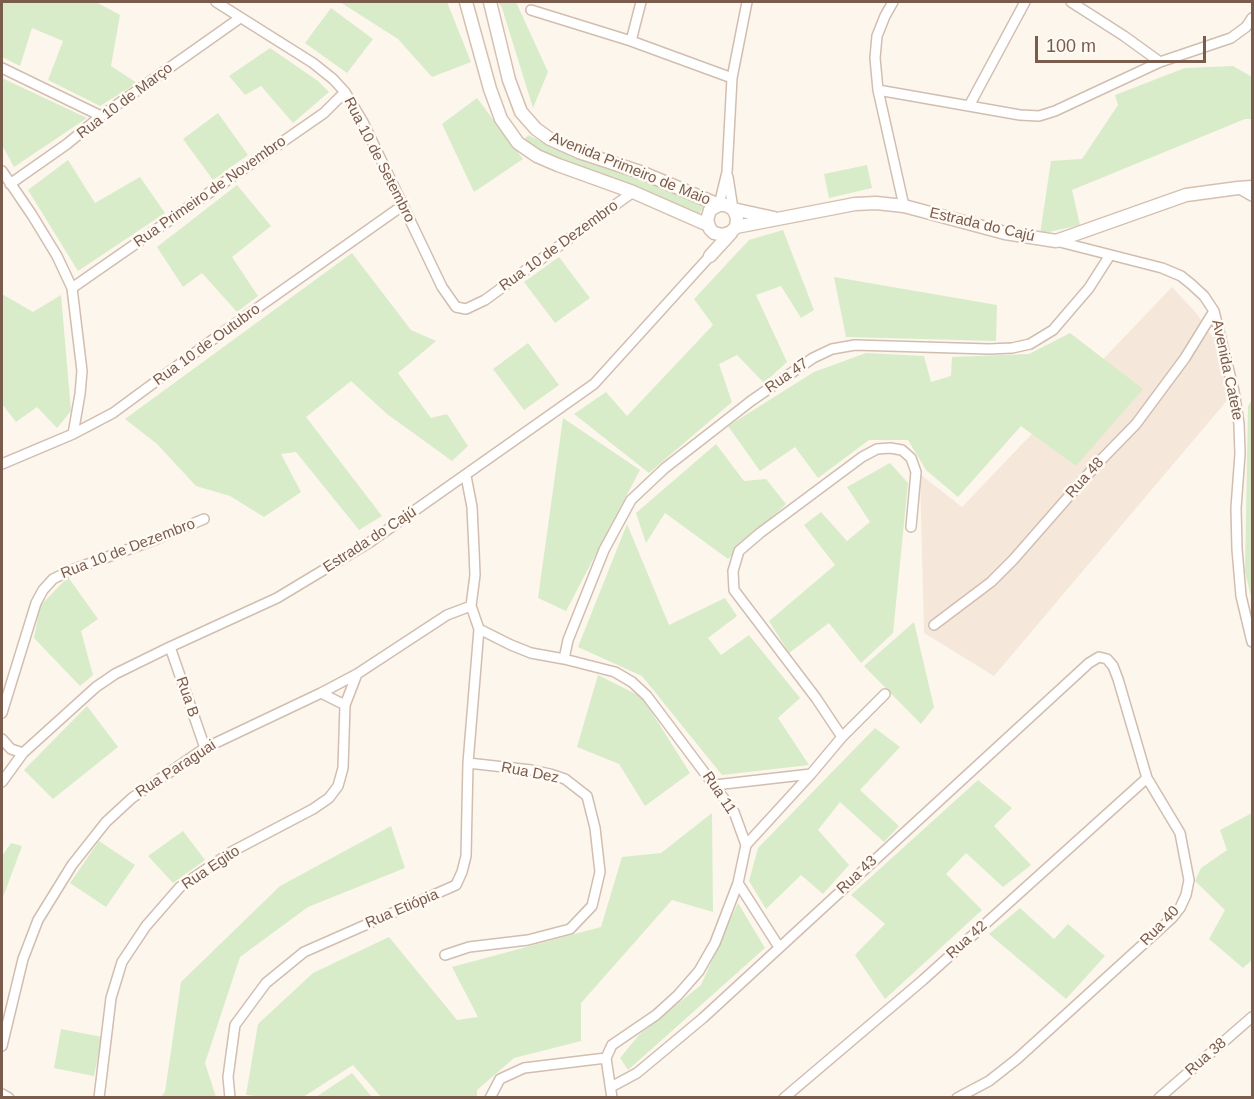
<!DOCTYPE html>
<html>
<head>
<meta charset="utf-8">
<style>
  body { margin:0 }
  #map { position:relative; width:1254px; height:1099px; overflow:hidden; background:#fdf6ec; font-family:Arial,sans-serif }
  canvas { display:block }
  .frame { position:absolute; inset:0; border:3px solid #7a5c4d; pointer-events:none }
  .scale { position:absolute; left:1035px; top:36px; width:171px; height:27px; box-sizing:border-box; border:3px solid #7a5c4d; border-top:0; padding-left:8px; font-size:18px; line-height:21px; white-space:nowrap; color:#7a5c4d; -webkit-text-stroke:4px #fffaf3; paint-order:stroke }
</style>
</head>
<body>
<div id="map">
<canvas width="1254" height="1099"></canvas>
<div class="frame"></div>
<div class="scale">100 m</div>
</div>
<script>
const ctx = document.querySelector('canvas').getContext('2d');
ctx.lineJoin = 'round';
function fillPath(path, color) { ctx.fillStyle = color; ctx.fill(path, 'evenodd'); }
const toPath = rows => new Path2D(rows.map(r => 'M' + r).join(''));
function trace(path, color, width, dash) { ctx.strokeStyle = color; ctx.lineWidth = width; ctx.lineCap = dash ? 'butt' : 'round'; ctx.setLineDash(dash || []); ctx.stroke(path); }
function label(font, color, halo, rows, align = 'center') {
  ctx.font = font + ' Arial,sans-serif'; ctx.lineWidth = 5; ctx.setLineDash([]); ctx.textBaseline = 'middle'; ctx.strokeStyle = halo; ctx.fillStyle = color; for (const [text, x, y, turn = 0] of rows) {
    ctx.save(); ctx.translate(x, y); ctx.rotate((+turn || 0) * Math.PI / 180); ctx.textAlign = isNaN(turn) ? turn : align; if (halo) ctx.strokeText(text, 0, 0); ctx.fillText(text, 0, 0); ctx.restore();
  }
}
fillPath(toPath([
  [1172,287,1197,314,1221,350,1230,397,994,676,924,633,920,474,962,507]
]), '#f5e8da');
fillPath(toPath([
  [2,2,96,2,120,15,111,66,137,83,100,106,48,80,63,41,32,28,20,66,2,57],
  [340,2,447,2,471,62,432,77,398,39],
  [498,2,516,2,548,72,533,108,502,8],
  [331,8,373,39,347,73,305,43],
  [270,48,318,81,329,92,293,123,261,86,245,95,229,76],
  [1233,66,1252,77,1252,119,1245,119,1072,190,1080,225,1040,234,1051,161,1082,159,1118,105,1115,95,1185,68],
  [2,78,87,118,14,167,2,145],
  [477,98,523,159,474,192,442,124],
  [218,113,248,155,213,180,183,139],
  [528,135,572,156,705,203,699,215,551,159,523,141],
  [68,160,95,203,140,177,165,213,78,271,28,190],
  [867,165,872,188,829,198,824,174],
  [237,185,271,226,232,257,258,296,237,312,202,273,183,287,157,247],
  [783,230,814,310,801,318,781,286,756,295,787,362,764,383,737,355,719,364,732,402,649,473,574,414,606,392,627,416,713,325,694,299,749,240],
  [352,253,411,330,436,341,398,373,431,418,447,414,468,446,452,461,387,414,351,381,306,417,382,516,359,530,296,452,281,454,301,492,264,517,230,496,196,486,157,444,125,419],
  [559,257,590,298,555,323,524,282],
  [834,277,997,305,996,341,846,337],
  [2,294,33,312,61,295,71,411,57,428,37,407,16,422,2,404],
  [1070,333,1143,389,1076,466,1021,426,958,497,926,470,908,440,869,440,818,478,795,447,760,471,728,426,814,372,866,353,924,356,931,382,951,376,952,357,1029,354],
  [528,343,559,385,524,410,493,369],
  [1252,400,1252,600,1245,572,1248,406],
  [563,418,640,470,566,611,538,598],
  [716,444,744,481,766,479,786,504,728,559,665,513,646,543,636,513],
  [890,463,908,483,893,633,861,663,829,623,789,653,769,621,835,565,804,525,821,512,847,541,870,522,847,487],
  [627,524,669,625,725,598,737,616,708,638,721,655,749,635,800,698,778,718,809,765,722,775,642,676,578,647],
  [68,577,98,619,81,631,93,675,80,686,34,638,40,606],
  [914,622,934,707,921,724,864,666],
  [598,675,642,697,690,773,645,806,619,764,577,747],
  [87,706,118,747,53,799,24,770],
  [875,728,900,747,860,790,899,826,884,842,840,802,818,830,849,865,823,894,801,875,766,909,749,881,758,848],
  [978,780,1012,808,994,826,1031,865,1003,887,966,853,946,874,982,910,885,999,855,955,885,924,851,895],
  [712,813,713,912,672,900,581,1003,581,1041,514,1058,477,1090,477,1097,381,1097,353,1065,303,1097,265,1097,246,1095,258,1024,313,973,389,937,457,1020,478,1017,452,967,601,927,622,857,661,853],
  [1252,813,1252,960,1243,968,1209,939,1225,910,1195,881,1201,868,1227,850,1220,830],
  [391,826,405,868,308,907,240,957,205,1063,216,1097,161,1097,165,1092,181,982,280,886],
  [183,831,205,860,173,883,148,856],
  [99,841,135,865,106,907,70,883],
  [11,843,22,846,2,900,2,856],
  [738,903,765,948,628,1070,620,1058,639,1035,701,985],
  [1020,908,1054,939,1068,924,1105,956,1066,999,989,934],
  [61,1029,102,1037,94,1076,54,1068],
  [352,1073,372,1097,316,1097]
]), '#d8ecc9');
const street = toPath([
  [216,2,313,63,333,79,345,92,363,122,442,287,456,307,466,309,485,300,633,192],
  [893,2,885,16,877,36,875,58,878,90,904,206],
  [1071,2,1124,36,1160,62],
  [531,10,631,41,732,78],
  [631,41,641,2],
  [2,68,101,116],
  [878,90,1020,115,1039,116,1055,111,1160,62,1231,38,1246,27,1252,18],
  [969,106,1025,2],
  [2,171,32,215,57,256,72,288,82,371,80,394,73,434],
  [728,177,733,209],
  [10,184,67,144,101,116,240,18],
  [1238,188,1252,196],
  [719,205,727,172,732,78,747,2],
  [1056,241,1162,268,1181,276,1191,284,1204,296,1214,311,1234,391,1239,424,1240,454,1236,508,1237,549,1241,596,1252,642],
  [72,288,324,113,345,92],
  [2,464,73,434,113,413,219,335,402,206],
  [466,476,472,507,474,550,475,575,471,606,479,629,511,645,531,653,564,659,615,672,632,682,647,696,734,812,746,845,738,883,715,943,699,971,678,995,656,1015,612,1045,606,1058,612,1098],
  [934,625,991,582,1013,560,1098,463,1136,424,1185,358,1214,311],
  [170,647,205,748],
  [564,659,568,640,604,550,631,500,665,468,751,401,813,358,832,349,855,345,989,349,1012,348,1030,344,1053,330,1089,288,1110,255],
  [321,693,345,705],
  [2,713,36,603,43,590,53,579,69,571,154,540,204,519],
  [842,737,885,694],
  [2,739,11,749,23,753],
  [2,782,23,753,96,687,115,674,170,647,277,598,370,542,594,384,710,256],
  [715,785,811,774],
  [746,845,811,774,842,737,816,698,734,590,733,571,739,551,760,533,862,457,877,449,890,448,902,450,911,458,916,472,911,527],
  [738,883,779,947],
  [445,955,469,947,528,940,570,929,592,906,600,872,595,828,587,796,565,779,550,774,531,770,468,763],
  [2,1046,23,959,38,920,72,865,106,822,132,798,205,748,321,693,357,674,447,615,471,606],
  [611,1087,637,1073,703,1018,1089,663,1099,657,1107,659,1113,666,1118,679,1147,778,1180,833,1189,880,1186,895,1180,908,1172,918,1017,1059,989,1081,957,1098],
  [2,1094,9,1098],
  [99,1098,111,998,122,962,146,926,180,887,233,851,313,809,329,798,338,786,343,768,345,705,357,674],
  [230,1098,228,1077,235,1025,266,983,304,952,456,885,462,872,466,856,468,763,479,629],
  [490,1098,500,1079,524,1068,606,1058],
  [784,1098,923,980,1147,778],
  [1159,1098,1252,1017]
]);
const secondary = toPath([
  [466,2,490,89,501,119,518,143,537,156,558,165,633,192,708,225],
  [490,2,509,80,521,112,536,129,550,139,579,152,643,173,719,205,726,205,733,209,737,217,736,227,731,232,723,235,714,233,710,229,707,220,710,210,719,205],
  [733,209,774,218],
  [736,227,855,204,876,203,904,206,1005,233,1056,241,1186,195,1238,188,1252,187],
  [710,256,731,233]
]);
trace(street, '#d1beb0', 12);
trace(secondary, '#d6c0b0', 15);
trace(street, '#fff', 9);
trace(secondary, '#fff', 12);
label('15px', '#7a5c4d', '#fffaf3', [
  ["Rua 10 de Março",125,101,-37],
  ["Rua 10 de Setembro",379,160,63],
  ["Avenida Primeiro de Maio",630,169,22],
  ["Rua Primeiro de Novembro",210,192,-35],
  ["Estrada do Cajú",982,225,13],
  ["Rua 10 de Dezembro",559,246,-36],
  ["Rua 10 de Outubro",207,345,-36],
  ["Avenida Catete",1227,370,78],
  ["Rua 47",787,376,-35],
  ["Rua 48",1085,478,-48],
  ["Estrada do Cajú",370,540,-33],
  ["Rua 10 de Dezembro",128,549,-21],
  ["Rua B",187,697,71],
  ["Rua Paraguai",176,769,-33],
  ["Rua Dez",530,773,11],
  ["Rua 11",719,793,56],
  ["Rua Egito",211,868,-34],
  ["Rua 43",857,875,-43],
  ["Rua Etiópia",402,909,-23],
  ["Rua 40",1160,926,-46],
  ["Rua 42",967,940,-42],
  ["Rua 38",1206,1057,-41]
]);
</script>
</body>
</html>
